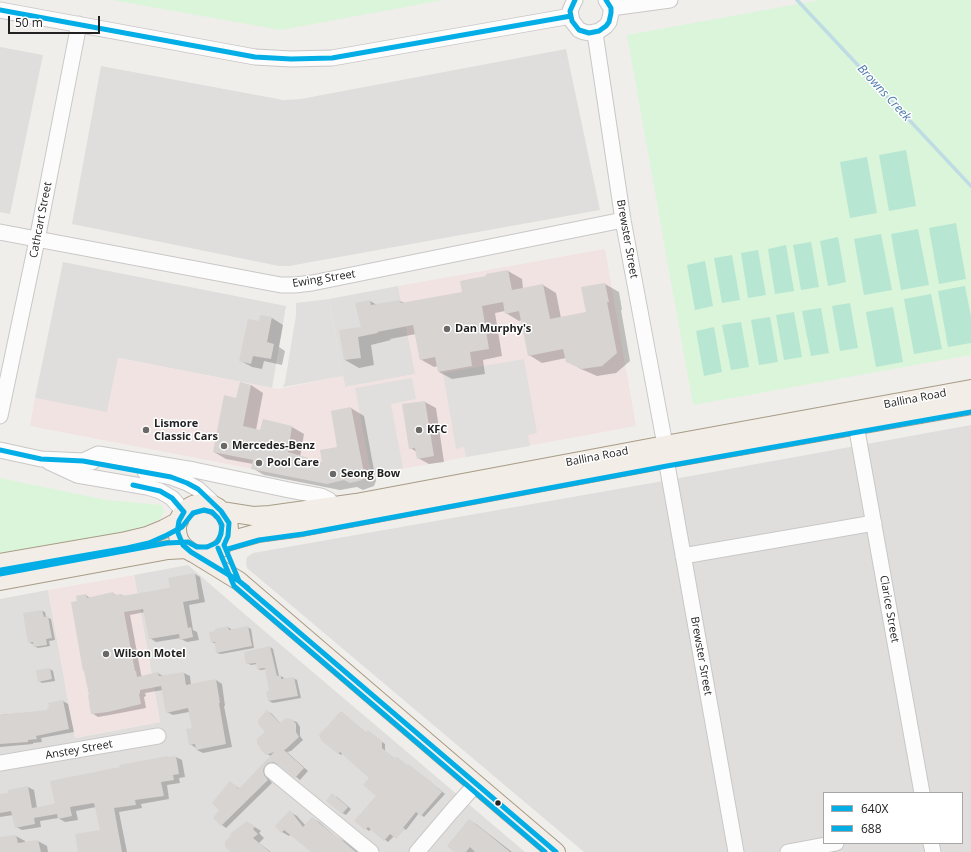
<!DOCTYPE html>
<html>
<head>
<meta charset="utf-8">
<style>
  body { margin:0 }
  #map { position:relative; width:971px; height:852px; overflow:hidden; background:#f0eeeb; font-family:"Open Sans",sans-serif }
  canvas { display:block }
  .legend { position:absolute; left:823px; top:792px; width:140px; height:52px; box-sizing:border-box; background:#fff; border:1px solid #a7a7a7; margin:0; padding:5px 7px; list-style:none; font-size:12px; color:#222 }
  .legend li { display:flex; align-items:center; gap:8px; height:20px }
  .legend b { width:20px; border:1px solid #a7a7a7 }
  .scale { position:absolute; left:8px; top:16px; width:92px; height:18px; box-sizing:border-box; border:2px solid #222; border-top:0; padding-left:5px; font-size:12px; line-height:14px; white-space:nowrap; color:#222; -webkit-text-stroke:3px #fff; paint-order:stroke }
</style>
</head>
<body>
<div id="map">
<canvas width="971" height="852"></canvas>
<ul class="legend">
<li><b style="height:5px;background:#02aee5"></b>640X</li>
<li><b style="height:5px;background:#02aee5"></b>688</li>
</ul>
<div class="scale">50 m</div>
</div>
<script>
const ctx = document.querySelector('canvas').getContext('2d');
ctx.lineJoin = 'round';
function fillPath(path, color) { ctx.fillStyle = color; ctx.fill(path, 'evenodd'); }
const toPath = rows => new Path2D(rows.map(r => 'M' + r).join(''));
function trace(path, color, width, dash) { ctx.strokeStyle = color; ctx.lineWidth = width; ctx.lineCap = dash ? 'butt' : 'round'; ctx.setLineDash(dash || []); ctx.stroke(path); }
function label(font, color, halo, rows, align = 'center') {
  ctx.font = font + ' "Open Sans",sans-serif'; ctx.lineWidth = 3; ctx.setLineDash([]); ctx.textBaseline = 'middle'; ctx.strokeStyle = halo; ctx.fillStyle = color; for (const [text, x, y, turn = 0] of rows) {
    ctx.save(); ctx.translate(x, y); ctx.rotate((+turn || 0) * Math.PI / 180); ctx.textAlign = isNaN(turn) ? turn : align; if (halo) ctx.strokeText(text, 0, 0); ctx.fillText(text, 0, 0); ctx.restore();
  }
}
fillPath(toPath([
  [0,47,43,55,10,214,0,212],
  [566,49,600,210,289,266,279,266,72,224,101,66,283,100,301,99],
  [63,262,286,306,272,388,119,358,107,413,35,398],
  [398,286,416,374,345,387,329,299],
  [971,425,971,852,584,852,247,568,246,563,247,557,253,553,652,483],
  [824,793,962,793,962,843,824,843],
  [188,565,248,617,525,852,0,852,0,599,48,590,75,738,160,722,134,575]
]), '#dfdedc');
fillPath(toPath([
  [605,249,636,426,342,480,321,482,30,426,35,398,107,412,118,358,278,389,343,376,345,387,415,374,398,286],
  [134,575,160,722,75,738,48,590]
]), '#f1e3e1');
fillPath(toPath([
  [112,0,443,0,281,30],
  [820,0,971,0,971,355,693,405,627,35],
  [0,478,106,500,162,505,164,512,160,519,131,532,0,556]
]), '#daf5da');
fillPath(toPath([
  [906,150,916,206,889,211,879,155],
  [867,157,877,213,850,218,840,162],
  [956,223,966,279,939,284,929,228],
  [918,229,929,285,901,290,891,234],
  [881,234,892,290,864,295,854,239],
  [838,237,846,282,828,286,820,241],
  [811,242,819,287,801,290,793,245],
  [786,245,794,291,775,294,768,249],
  [758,250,766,295,748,298,741,253],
  [732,255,740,300,722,303,714,258],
  [705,261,713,306,695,310,687,265],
  [965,286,971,317,971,343,948,347,938,291],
  [931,294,942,349,914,354,904,299],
  [850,303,858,348,840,351,832,306],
  [893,307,903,362,876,367,866,312],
  [821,308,829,353,811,356,802,311],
  [794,312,802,357,784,360,776,315],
  [770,317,778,362,759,365,751,320],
  [741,322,749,367,731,370,722,325],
  [714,327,722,372,704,376,696,331]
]), '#b7e6d2');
fillPath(toPath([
  [329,299,343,376,283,387,285,382,296,315,296,303],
  [524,359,537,433,528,435,530,446,466,457,464,447,456,449,443,373],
  [412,378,416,399,391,404,403,468,371,474,355,388]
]), '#e0dfde');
fillPath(toPath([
  [508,271,522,279,523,289,543,285,556,293,561,318,587,313,605,284,619,292,622,310,621,310,630,361,616,373,597,376,581,369,567,361,566,358,542,363,529,355,522,320,519,321,506,313,505,311,495,313,502,356,483,360,485,374,452,379,439,372,438,366,434,367,420,359,416,334,390,339,391,340,371,345,374,365,359,368,345,360,362,327,370,301,377,305,400,301,405,303,463,293],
  [261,316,272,318,283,325,279,347,285,351,282,365,264,361,262,369,252,367,241,361,259,322],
  [251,385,263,393,256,430,261,431,292,427,304,434,300,457,323,463,338,447,351,408,364,416,376,481,374,486,363,490,357,487,340,490,264,475,252,468,253,464,226,459,214,452,237,399],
  [425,402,436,408,444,462,429,464,418,458,417,452,410,448],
  [195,574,200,577,205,602,189,605,193,630,197,632,199,640,187,642,181,639,181,638,156,642,150,638,145,612,130,615,141,674,142,677,158,673,163,676,184,673,190,676,191,685,216,680,222,684,225,706,224,706,232,747,203,753,197,750,196,748,190,744,193,729,189,712,173,715,167,712,163,690,145,693,146,696,144,697,146,708,115,714,98,717,92,713,78,602,86,595,90,598,113,593,117,596,122,595,125,597,171,588],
  [42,611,45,612,46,617,51,619,55,640,49,641,50,646,38,648,34,646,34,644,32,644,29,642,24,614],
  [228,627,231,629,231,630,247,627,251,629,254,648,221,654,217,653,216,644,212,642,216,631],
  [270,647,273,649,279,676,281,676,284,678,284,679,293,678,297,680,301,698,273,703,269,701,270,692,266,669,261,670,258,669,257,664,251,665,247,663],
  [50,669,53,671,55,681,42,683,39,681,37,671],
  [63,701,68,704,74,732,41,738,42,742,33,743,33,744,0,747,0,715,49,711],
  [267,711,272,714,281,724,291,720,297,722,300,727,300,736,303,740,291,751,287,752,308,771,300,780,280,764,274,765,268,773,268,778,272,783,226,828,222,825,221,810,234,785,240,789,271,756,267,754],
  [367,733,371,734,385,744,385,751,395,759,407,766,433,784,445,794,424,817,419,813,406,830,403,828,394,836,388,842,371,829,369,831,356,821,377,796,371,778,343,753,341,755,338,753,323,740],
  [176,757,182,760,185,777,179,778,180,783,167,785,169,799,141,804,142,808,119,812,127,852,79,852,101,831,96,807,76,811,78,820,65,822,58,818,40,821,41,827,22,830,16,827,13,815,0,817,0,795,9,794,28,787,34,790,37,808,56,804,170,758],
  [336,796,351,809,346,815,342,813],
  [290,812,297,816,306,826,312,818,319,822,337,838,345,841,358,852,313,852,291,834,289,836,282,832],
  [469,820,476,824,512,852,455,852],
  [247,822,261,831,259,833,264,838,259,843,271,852,233,852],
  [16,836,25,841,25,843,38,841,47,846,48,852,0,852,0,838]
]), '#0003');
trace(toPath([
  [797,0,971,186]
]), '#bfdbe3', 3.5);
fillPath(toPath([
  [508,270,512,290,543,284,550,319,586,312,581,287,605,283,609,302,607,302,617,353,602,366,582,369,566,362,563,349,528,356,519,311,505,314,503,302,482,306,489,349,470,352,472,366,438,372,435,357,420,360,413,325,377,332,378,333,358,337,361,358,344,360,339,330,361,327,355,303,370,300,371,305,400,300,401,303,462,292,460,281,486,276,486,274],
  [260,315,272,317,267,342,274,344,271,359,253,356,251,364,239,361,248,319,259,321],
  [240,382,251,385,243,426,260,430,263,419,292,426,288,452,322,462,320,450,337,447,331,411,351,407,364,473,362,480,350,483,344,480,327,484,251,469,253,460,213,452,224,395,236,398],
  [425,401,434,456,417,459,415,448,409,449,402,404],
  [195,573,199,599,183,602,188,628,191,627,193,637,180,640,179,634,149,639,143,609,124,612,135,671,136,671,137,677,158,672,159,676,184,672,186,685,216,679,220,703,219,703,226,744,196,750,195,744,189,745,186,729,192,728,188,708,166,713,161,686,140,690,140,693,139,694,141,704,108,712,91,714,88,695,89,695,84,671,83,671,71,602,77,601,76,596,86,594,87,598,113,592,114,595,122,594,122,596,170,588,168,578],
  [42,610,44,617,48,616,52,638,46,639,47,645,33,647,33,642,28,643,23,613],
  [228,626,229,630,248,626,252,646,216,653,215,642,211,642,209,632,215,631,215,629],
  [270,646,277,676,281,675,281,679,294,677,298,696,268,701,266,692,269,691,265,668,257,669,256,663,246,664,244,652],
  [50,668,52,679,38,682,36,670],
  [63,700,69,729,36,736,37,739,28,740,28,742,0,744,0,715,47,710,47,708,49,708,48,703],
  [267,710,280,723,286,718,292,719,296,724,296,732,299,737,286,749,284,750,304,768,295,778,277,764,273,762,268,763,265,766,263,770,264,775,268,780,221,826,213,818,219,810,212,803,230,781,239,789,274,752,266,755,260,749,261,748,257,744,257,739,265,732,259,725,258,720],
  [341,711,366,732,368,730,382,741,382,748,394,758,397,757,407,765,408,764,429,780,442,792,421,816,416,812,403,828,405,829,396,839,390,834,384,841,368,827,365,830,354,821,376,796,363,785,369,778,340,752,338,754,322,741,319,735],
  [168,756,169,757,176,756,179,774,173,775,174,780,161,782,164,796,135,800,136,805,114,808,122,852,78,852,75,834,100,830,94,803,70,807,72,816,58,819,57,814,34,818,35,824,15,828,11,811,0,813,0,794,8,793,8,790,28,786,32,808,55,804,50,781,120,767,119,765],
  [332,793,348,807,342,814,326,801],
  [290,810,303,827,312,817,336,837,337,836,356,852,311,852,284,830,281,833,275,826],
  [469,819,487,833,510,852,475,852,470,847,466,852,454,852,447,846],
  [247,821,255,827,253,829,258,834,253,838,270,852,231,852,225,847,225,842,231,835,230,834],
  [16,835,18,843,38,840,41,852,0,852,0,837]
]), '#d7d4d2');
const minor = toPath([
  [575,0,572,6,570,11,572,21,579,30,584,32,589,33,599,31,606,26,609,22,611,13,611,8,606,0],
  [611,8,670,0],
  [0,10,255,57,291,59,332,58,571,16],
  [595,33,623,220,665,445],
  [0,232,281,285,295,285,312,283,623,220],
  [0,416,37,240,79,24],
  [856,425,922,793],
  [0,450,41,459,83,461,92,462],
  [666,459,736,852],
  [83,461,98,454,194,470,289,490,321,496,329,500,333,506],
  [49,462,77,475,147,487,160,491,172,498,184,512],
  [145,472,171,477,187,483,198,489,216,506],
  [683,556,874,523],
  [0,763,158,736],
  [272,771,371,852],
  [931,843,933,852],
  [417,852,451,812,476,784],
  [788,852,836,843]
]);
const major = toPath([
  '177 529a26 26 0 1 1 52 0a26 26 0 1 1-52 0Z',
  [221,511,253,516,270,515,356,503,665,445,971,389],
  [226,542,258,533,302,527,666,459,971,405],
  [195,554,239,581,476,784,556,852],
  [0,563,126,541,147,536,164,529,179,521],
  [0,581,168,550,187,549]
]);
trace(minor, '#c9c8c7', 17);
trace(major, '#a79c86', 20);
trace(minor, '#fdfcfc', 15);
trace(major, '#f3ede7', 18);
trace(toPath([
  [575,0,570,11,572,21,579,30,589,33,599,31,606,26,609,22,611,13,611,8,606,0],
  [0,10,255,57,291,59,332,58,571,16],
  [0,450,41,459,83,461,171,477,187,483,198,489,221,511,229,523,228,536,224,545,239,581,556,852],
  [133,485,160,491,172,498,184,512,179,521,178,527,178,533,183,545,191,552,239,581,248,588]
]), '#02aee5', 5);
trace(toPath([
  [218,548,234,586,545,852],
  [228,549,259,540,303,534,667,466,971,412],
  [0,574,167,543,188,542,197,547,207,547,216,543,218,541,221,534,222,525,218,518,212,512,204,510,193,513,182,527,167,535,149,543,127,548,1,570]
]), '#02aee5', 5);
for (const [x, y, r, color] of [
  [447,329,4,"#6a6968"],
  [146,430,4,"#6a6968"],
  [419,430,4,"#6a6968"],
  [224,446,4,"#6a6968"],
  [259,463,4,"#6a6968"],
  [333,474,4,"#6a6968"],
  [106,654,4,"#6a6968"],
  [498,803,3.5,"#222"]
]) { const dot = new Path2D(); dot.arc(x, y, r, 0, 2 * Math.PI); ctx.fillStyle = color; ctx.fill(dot); trace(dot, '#fff', 1.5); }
label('11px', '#222', '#fff', [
  ["Cathcart Street",41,220,-79],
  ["Brewster Street",627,239,80],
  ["Ewing Street",324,279,-9],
  ["Ballina Road",915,399,-11],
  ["Ballina Road",597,457,-11],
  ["Clarice Street",889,609,80],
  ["Brewster Street",701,656,80],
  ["Anstey Street",79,750,-10]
]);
label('bold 11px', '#222', '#fff', [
  ["Dan Murphy's",455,329],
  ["Lismore",154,424],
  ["Classic Cars",154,437],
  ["KFC",427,430],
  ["Mercedes-Benz",232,446],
  ["Pool Care",267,463],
  ["Seong Bow",341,474],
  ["Wilson Motel",114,654]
], 'left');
label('italic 12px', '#4a7aab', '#fff', [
  ["Browns Creek",884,93,47]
]);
</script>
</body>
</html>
